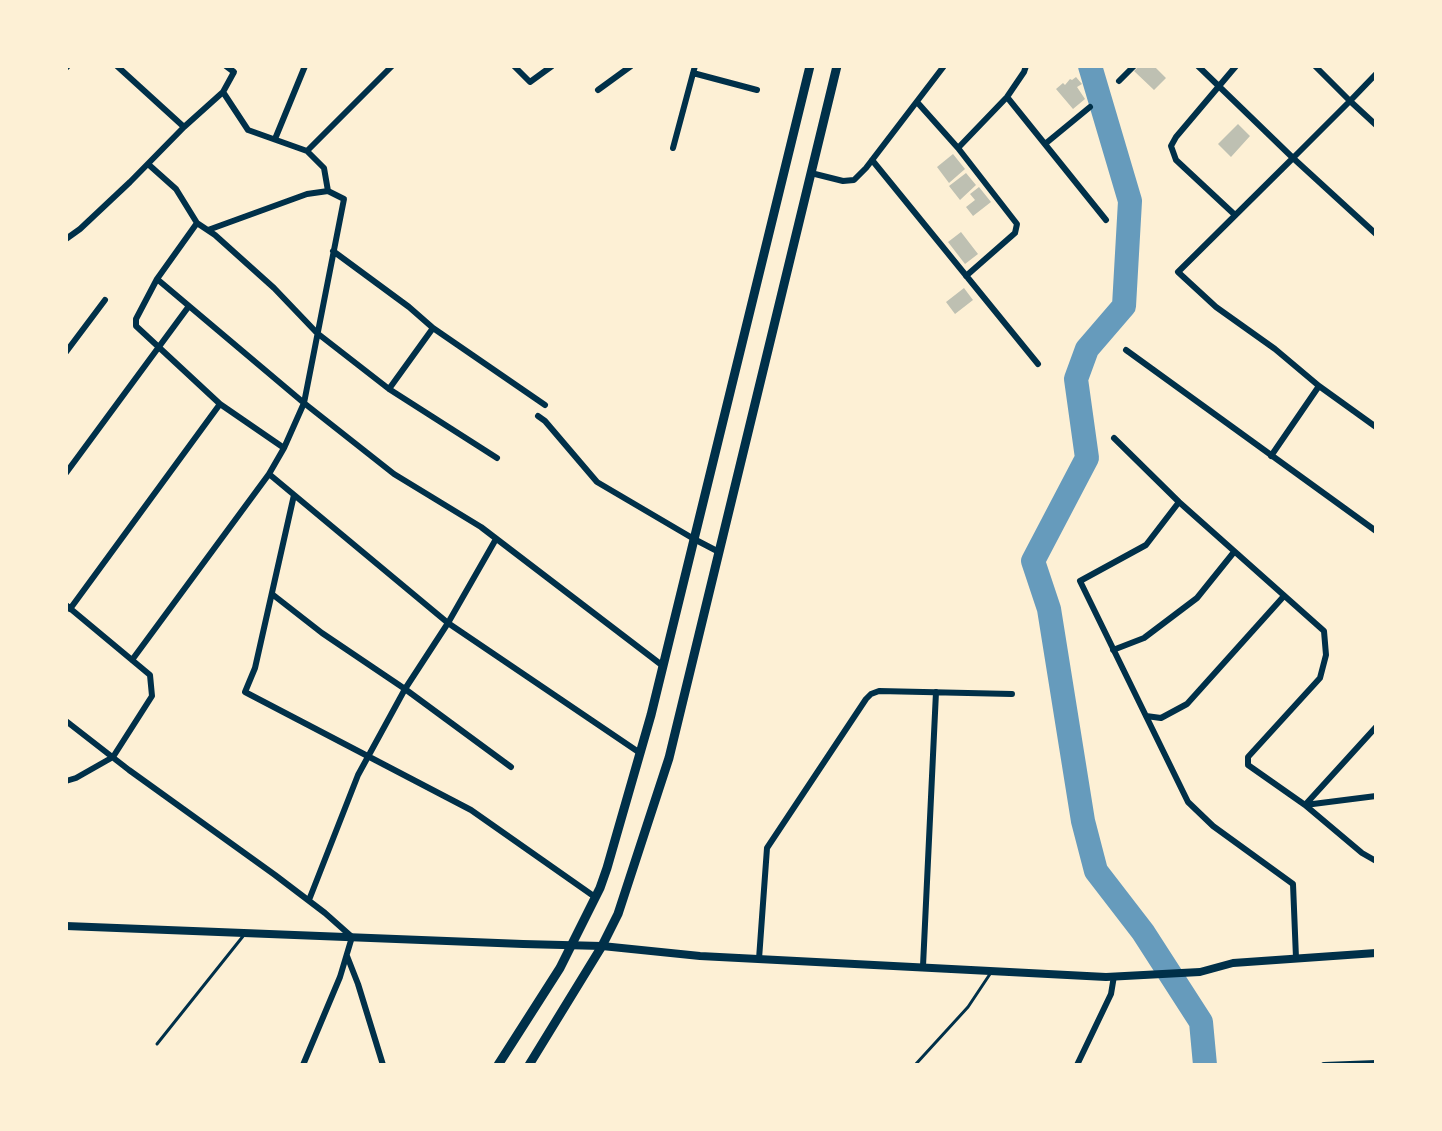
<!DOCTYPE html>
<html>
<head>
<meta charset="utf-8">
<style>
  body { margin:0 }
  #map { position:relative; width:1442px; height:1131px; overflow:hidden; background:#fdf0d5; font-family:"Titillium Web",sans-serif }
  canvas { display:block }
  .frame { position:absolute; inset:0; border:68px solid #fdf0d5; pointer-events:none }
</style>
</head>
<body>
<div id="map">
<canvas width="1442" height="1131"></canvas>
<div class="frame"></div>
</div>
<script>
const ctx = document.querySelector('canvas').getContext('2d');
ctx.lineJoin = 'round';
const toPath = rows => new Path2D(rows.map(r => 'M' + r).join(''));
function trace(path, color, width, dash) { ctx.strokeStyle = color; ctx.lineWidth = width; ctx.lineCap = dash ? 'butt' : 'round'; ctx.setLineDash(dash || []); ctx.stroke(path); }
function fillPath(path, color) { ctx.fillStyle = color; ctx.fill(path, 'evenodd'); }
trace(toPath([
  [1090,66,1130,201,1124,306,1087,349,1076,379,1087,458,1033,561,1049,609,1083,821,1096,871,1143,932,1201,1022,1205,1065]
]), '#669bbc', 24);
fillPath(toPath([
  [1139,66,1154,66,1166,78,1154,90,1134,71],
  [1076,77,1082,84,1077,87,1085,99,1073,109,1056,89,1063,83,1065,85,1070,79,1072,80],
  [1238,124,1250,136,1231,157,1218,144],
  [953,154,965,169,949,183,937,167],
  [966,173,976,185,960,200,949,186],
  [979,187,991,202,973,216,966,207,975,200,970,194],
  [961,232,978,254,965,264,948,242],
  [964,288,973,300,955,314,946,302]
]), '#bec0b2');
trace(toPath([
  [157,1044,244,935],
  [915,1065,968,1007,992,971]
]), '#003049', 3);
trace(toPath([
  [514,66,530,82,552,66],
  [1198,66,1293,158,1350,101,1315,66],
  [66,68,68,66],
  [693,73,757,90],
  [1376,74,1350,101,1376,125],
  [1119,81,1134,66],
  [598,90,631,66],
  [223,92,248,130,307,151,324,168,328,191],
  [1007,97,1106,220],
  [917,102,958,148],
  [184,127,223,92,234,72,226,66],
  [275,139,305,66],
  [1045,144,1090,107],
  [673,148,695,66],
  [307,151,392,66],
  [872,160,1038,364],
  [148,164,176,189,197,223],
  [811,173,843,181,854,180,866,168,944,66],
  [1235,215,1176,160,1171,146,1176,137,1236,66],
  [1376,234,1293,158,1178,272,1216,307,1275,349,1319,386,1376,427],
  [66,239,80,229,130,182,184,127,117,66],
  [333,251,409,307,433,328,545,405],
  [966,276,1015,233,1017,224,958,148,1007,97,1024,72,1026,66],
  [157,279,136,319,136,326,220,404,284,448],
  [1126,350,1376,531],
  [66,352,105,300],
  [389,389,433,328],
  [538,416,545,421,597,482,694,539,719,552],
  [1114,438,1179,502,1324,631,1326,655,1320,678,1248,757,1248,765,1305,805,1362,853,1376,861],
  [1271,456,1319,386],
  [497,458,389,389,317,333,274,288,215,235,197,223,157,279,304,403,394,474,481,527,663,666],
  [66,473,189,306],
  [269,474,448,623,640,753],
  [294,495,255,668,245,692,471,810,595,897],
  [1179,502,1146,545,1080,581,1188,802,1213,826,1293,884,1296,958],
  [272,594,322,633,405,689,511,767],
  [66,605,150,675,152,696,113,757,76,778,66,781],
  [70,609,220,404],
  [1113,650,1144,638,1197,598,1234,552],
  [132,660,269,474,284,448,304,403,344,199,328,191,307,194,208,230],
  [1146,716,1161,718,1187,704,1284,596],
  [66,721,129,770,275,875,325,913,352,937,340,977,303,1065],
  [1376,727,1305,805,1376,796],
  [309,900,358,775,405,689,448,623,496,539],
  [347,956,358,984,383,1065],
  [759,959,767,848,866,699,871,694,879,691,1012,694],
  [923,966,936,692],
  [1077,1065,1111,994,1114,976],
  [1324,1065,1376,1063]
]), '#003049', 6);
trace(toPath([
  [66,926,523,944,602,946,700,956,1106,977,1200,972,1233,963,1376,953]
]), '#003049', 8);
trace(toPath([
  [498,1065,560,968,600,888,607,868,651,715,810,66],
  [529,1065,602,946,618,914,669,758,837,66]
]), '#003049', 9);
</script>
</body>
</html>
